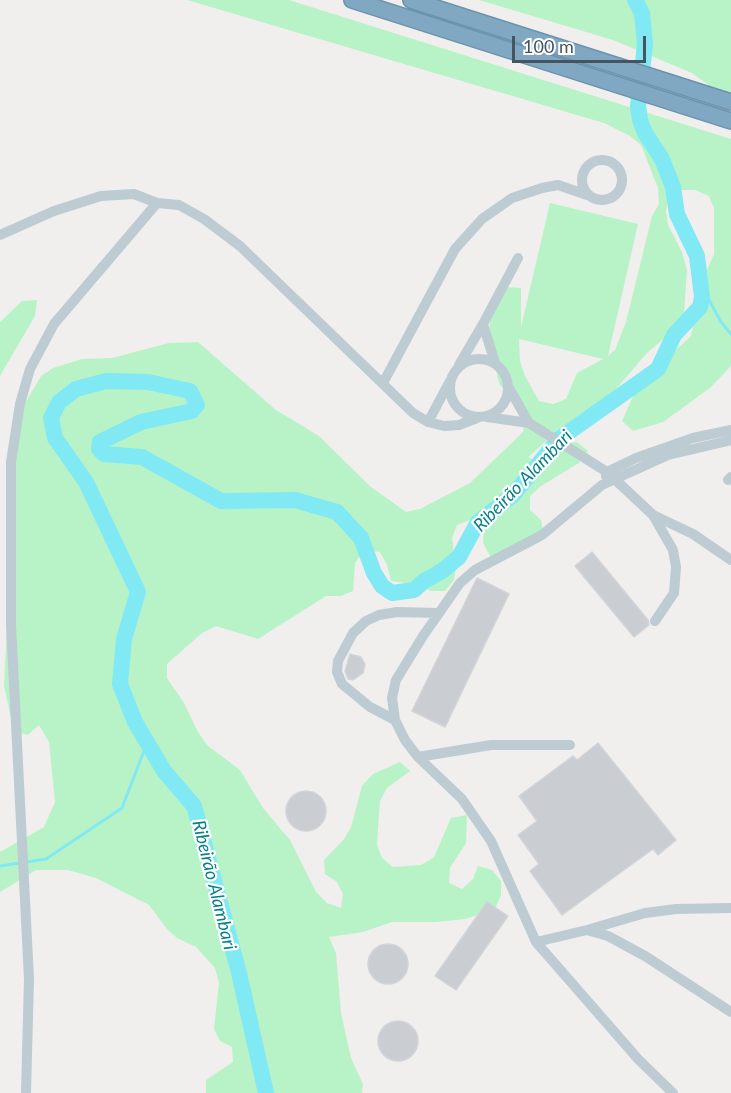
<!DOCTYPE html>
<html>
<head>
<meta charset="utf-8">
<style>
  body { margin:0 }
  #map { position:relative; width:731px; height:1093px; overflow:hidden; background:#f1eeee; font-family:Lato,sans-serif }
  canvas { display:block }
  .scale { position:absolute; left:512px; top:36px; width:134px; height:27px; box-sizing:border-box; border:3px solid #45545d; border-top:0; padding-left:8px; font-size:18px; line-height:21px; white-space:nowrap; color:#45545d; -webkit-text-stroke:4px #fff; paint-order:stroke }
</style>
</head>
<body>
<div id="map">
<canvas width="731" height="1093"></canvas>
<div class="scale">100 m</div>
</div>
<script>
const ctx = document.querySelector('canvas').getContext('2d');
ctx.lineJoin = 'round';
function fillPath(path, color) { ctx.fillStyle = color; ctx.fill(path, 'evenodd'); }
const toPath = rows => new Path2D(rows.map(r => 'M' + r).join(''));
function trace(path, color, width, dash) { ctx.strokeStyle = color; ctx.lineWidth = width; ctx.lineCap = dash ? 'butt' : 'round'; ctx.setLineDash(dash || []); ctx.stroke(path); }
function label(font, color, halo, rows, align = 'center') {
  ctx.font = font + ' Lato,sans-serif'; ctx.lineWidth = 4.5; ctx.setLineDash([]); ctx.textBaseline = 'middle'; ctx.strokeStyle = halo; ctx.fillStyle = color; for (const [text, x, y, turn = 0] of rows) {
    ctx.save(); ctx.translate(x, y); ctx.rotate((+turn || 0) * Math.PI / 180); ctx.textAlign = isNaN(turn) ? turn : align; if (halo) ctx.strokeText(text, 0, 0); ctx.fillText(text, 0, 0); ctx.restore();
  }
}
fillPath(toPath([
  [187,0,289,0,731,139,731,366,710,388,663,422,633,431,622,421,639,383,691,336,703,279,714,254,714,208,709,196,695,190,681,190,669,195,666,211,668,225,682,252,687,270,684,313,668,335,646,354,599,409,560,429,528,457,540,463,561,444,577,442,588,451,579,463,541,486,530,496,530,510,541,520,544,534,505,556,490,556,483,543,484,527,470,520,457,525,452,538,456,566,454,580,445,591,431,591,419,585,391,581,387,565,380,552,364,550,355,563,353,591,341,596,326,596,258,639,216,626,202,633,167,664,167,678,184,703,198,732,207,745,240,770,263,808,290,840,316,892,327,903,341,908,343,894,337,882,325,874,324,860,344,839,351,827,362,786,373,774,400,762,410,771,387,788,380,801,377,845,382,858,393,867,421,865,434,857,451,818,467,815,466,843,450,868,449,883,462,889,473,879,478,866,492,870,501,881,501,895,495,909,481,914,465,919,436,922,392,922,363,932,329,937,336,953,341,1013,351,1058,363,1084,362,1093,206,1093,206,1080,233,1062,232,1047,220,1041,214,1029,219,983,215,968,196,947,177,938,167,929,149,905,96,878,68,870,36,870,0,892,0,852,44,827,55,802,49,742,39,725,28,735,14,731,4,686,17,417,41,376,53,368,82,359,112,358,169,343,198,342,276,410,319,436,371,487,406,512,420,509,470,483,523,432,526,418,513,393,500,386,489,345,489,330,491,316,505,287,521,288,521,327,550,203,638,224,608,356,615,350,626,322,652,216,659,204,658,188,641,145,630,136,604,123],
  [519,340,519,339,603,359,577,373,566,399,553,404,539,401,525,376,520,361],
  [479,0,731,0,731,92,729,95,715,90,692,73,613,40],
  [37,300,35,316,0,376,0,322,22,301]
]), '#b8f3c8');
trace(toPath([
  [701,285,721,322,731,334],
  [0,866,46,859,122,808,147,743]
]), '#81e9f3', 3);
trace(toPath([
  [266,1093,239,973,196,813,194,806,164,771,135,722,120,684,124,639,138,592,86,482,55,438,51,418,59,402,76,389,106,381,148,382,190,391,197,405,192,411,141,422,100,442,99,449,104,454,142,457,221,501,295,500,337,512,361,538,374,573,382,586,392,593,414,590,424,581,442,571,459,557,478,522,513,495,559,439,658,369,674,335,700,307,702,297,697,256,677,214,673,187,662,159,645,133,640,120,638,106,645,45,642,13,635,0]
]), '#81e9f3', 16);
const building = toPath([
  [592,552,648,620,649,625,634,637,575,566,592,552],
  [477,578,509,594,445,727,412,711,477,578],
  [350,654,361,657,365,664,363,673,353,680,348,679,345,671,350,654],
  [598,743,676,840,658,855,653,849,562,915,530,871,539,864,518,835,537,821,519,796,573,756,577,760,598,743],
  '286 811a20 20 0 1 1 40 0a20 20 0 1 1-40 0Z',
  [487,902,508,916,456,990,435,976,487,902],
  '368 964a20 20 0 1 1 40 0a20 20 0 1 1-40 0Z',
  '378 1041a20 20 0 1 1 40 0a20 20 0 1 1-40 0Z'
]);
fillPath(building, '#caced3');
trace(building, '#d1d5da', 1.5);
const highway = toPath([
  [352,0,731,121],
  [411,0,731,102]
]);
trace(highway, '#6c93ad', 18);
trace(toPath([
  '582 180a20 20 0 1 1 40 0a20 20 0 1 1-40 0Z',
  [0,235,54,211,101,196,134,194,157,203],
  '450 388a29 29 0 1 1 58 0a29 29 0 1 1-58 0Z',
  [495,363,483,324,518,258],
  [459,365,483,324],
  [383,383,455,249,482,219,512,198,542,188,558,185,587,195],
  [509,388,529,423,607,472,653,515,673,550,676,567,674,593,655,621],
  [487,417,529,423],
  [428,422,450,381],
  [606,476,607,472,636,458,693,438,731,430],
  [728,480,731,477],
  [653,515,693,534,731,560],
  [395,720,370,707,342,684,337,672,338,661,353,633,366,621,379,615,397,612,438,613],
  [418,757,491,745,570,745],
  [587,930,645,913,676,909,731,908],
  [536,942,587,930,608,936,645,956,731,1012],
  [26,1093,29,979,11,625,11,462,20,404,30,369,54,324,157,203,179,205,204,219,240,246,413,413,428,422,444,426,459,425,477,418],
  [673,1093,638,1059,536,942,491,841,462,799,418,757,405,740,395,720,392,698,396,680,423,636,460,583,475,570,542,535,602,485,668,455,731,440]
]), '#bdcbd2', 10);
trace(highway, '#81a8c2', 15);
label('italic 18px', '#047f8c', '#fff', [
  ["Ribeirão Alambari",523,481,-46],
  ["Ribeirão Alambari",214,885,76]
]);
</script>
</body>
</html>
